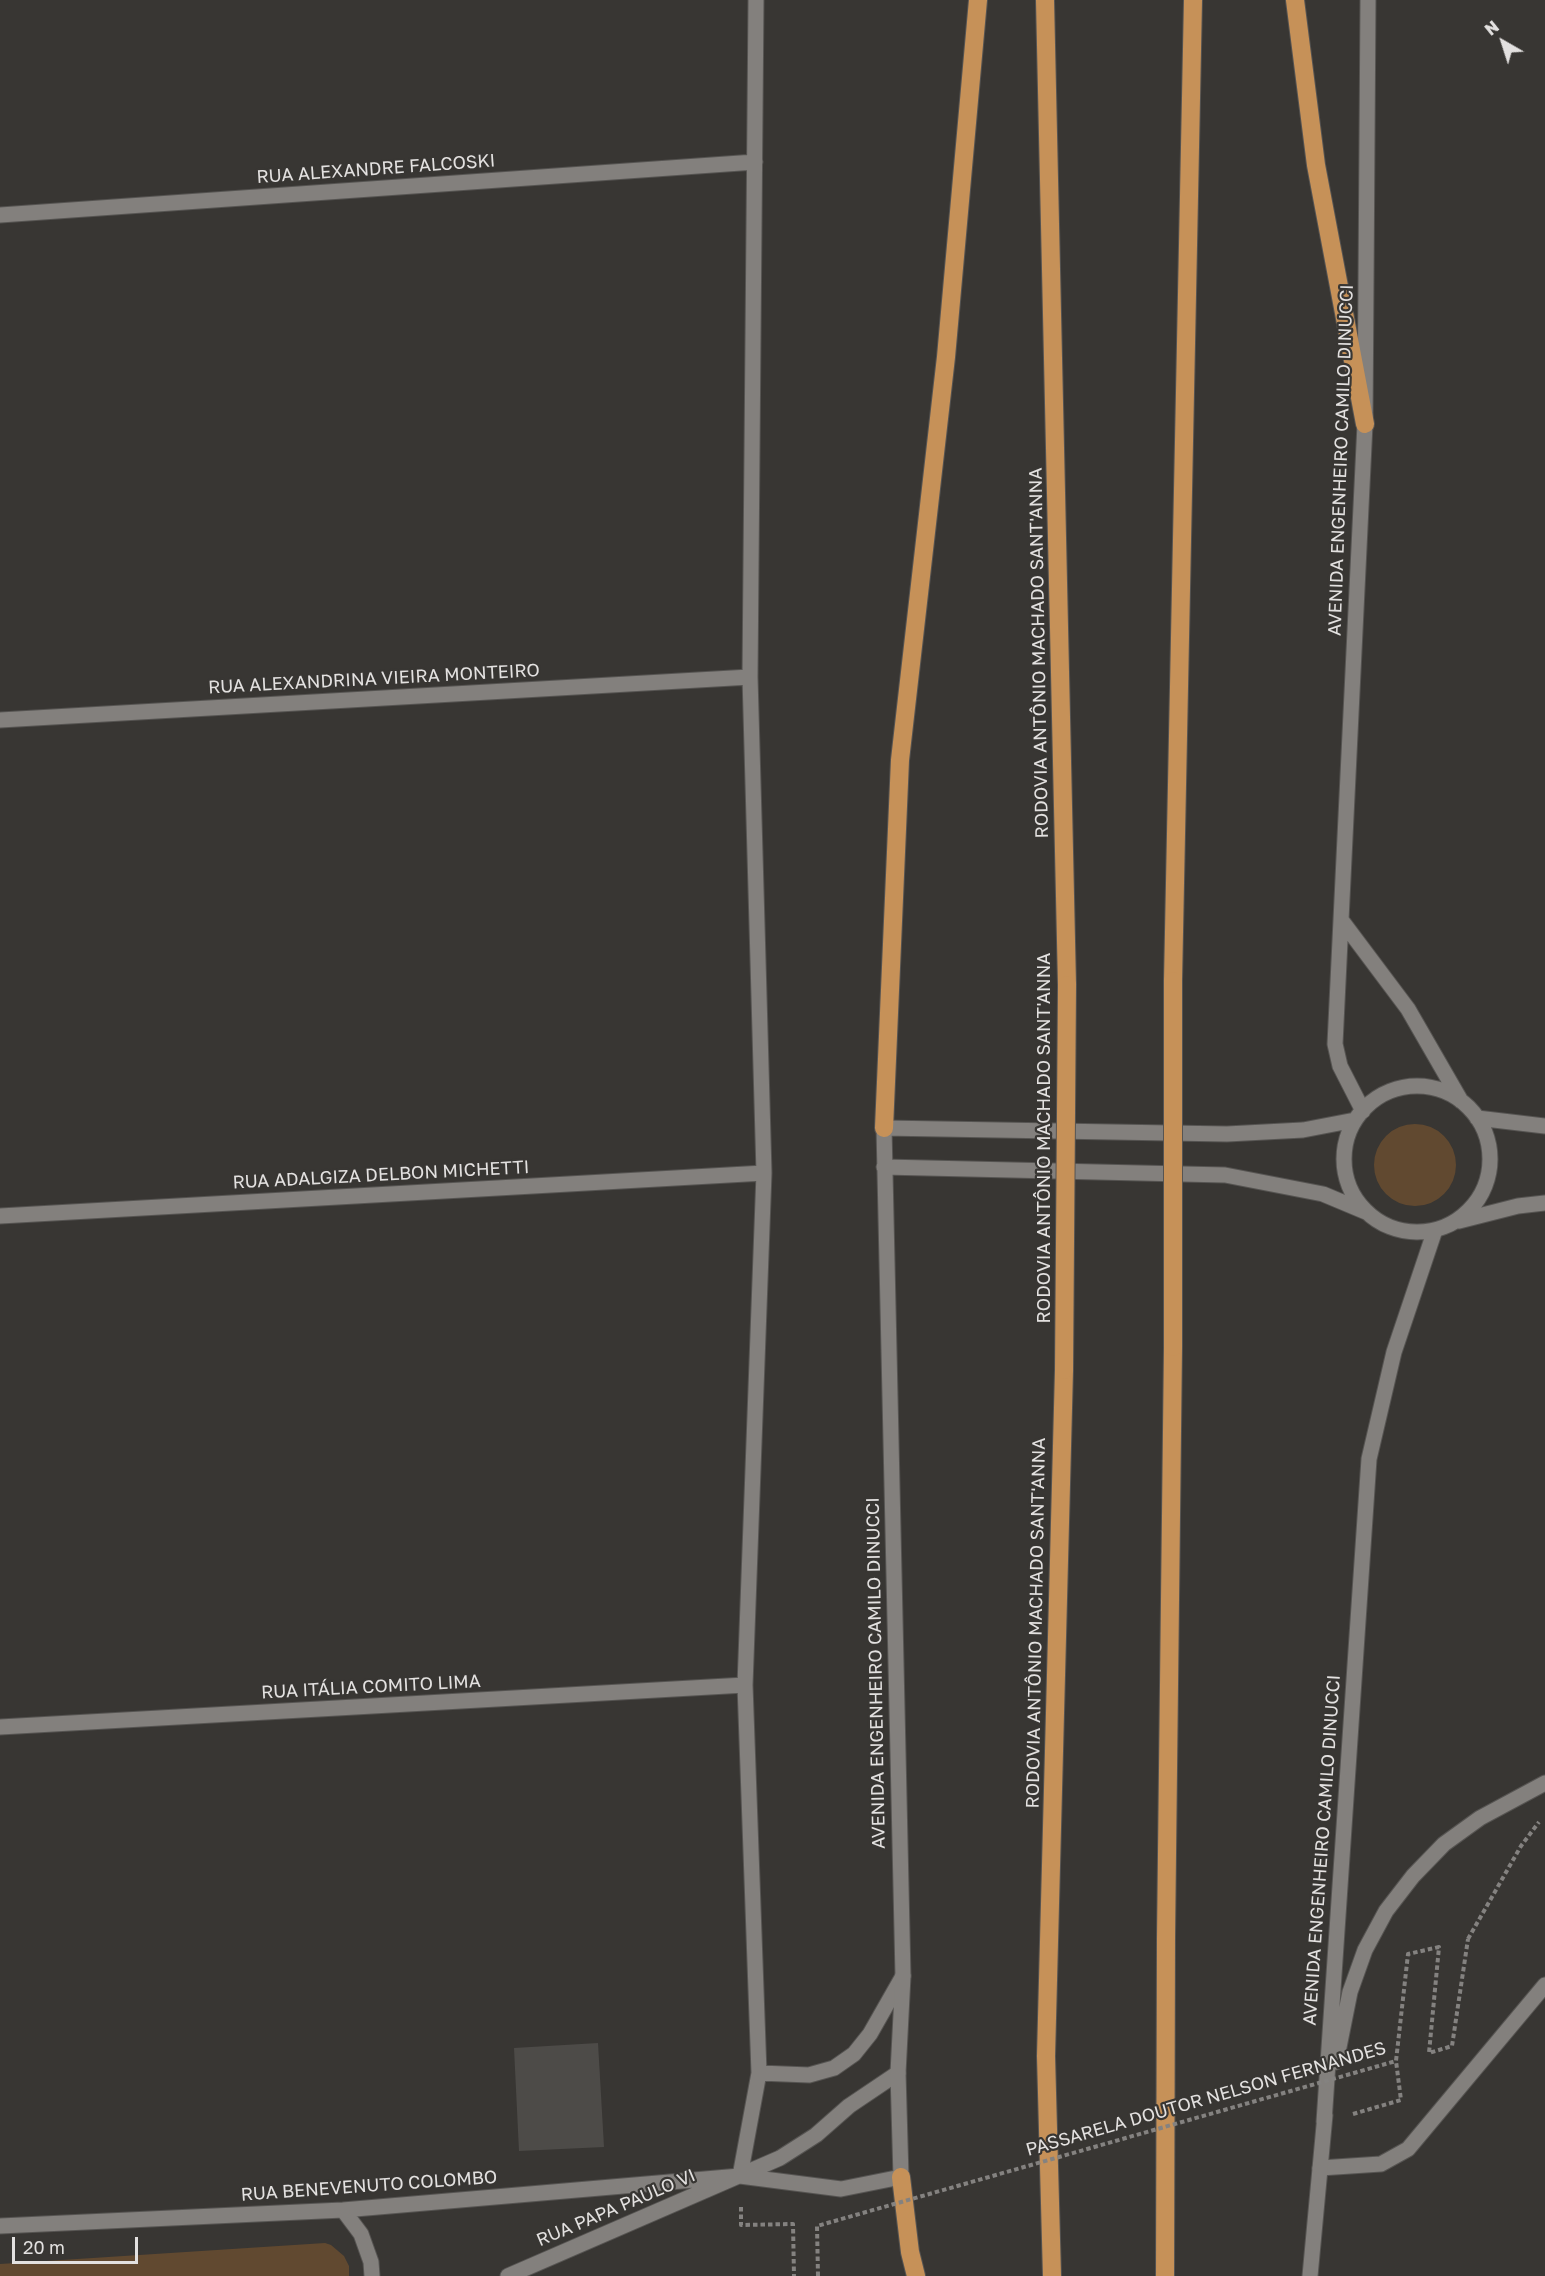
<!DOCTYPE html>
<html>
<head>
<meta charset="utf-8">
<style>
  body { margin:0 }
  #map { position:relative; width:1545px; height:2276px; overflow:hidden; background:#383633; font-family:"Golos Text",sans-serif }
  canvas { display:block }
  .north { position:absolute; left:1473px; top:12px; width:60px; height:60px; -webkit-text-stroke:4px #383633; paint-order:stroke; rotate:321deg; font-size:16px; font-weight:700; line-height:24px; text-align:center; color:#e3e1e0 }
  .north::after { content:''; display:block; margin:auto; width:21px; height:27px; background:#e3e1e0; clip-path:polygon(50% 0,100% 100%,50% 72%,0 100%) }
  .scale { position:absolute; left:12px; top:2237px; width:126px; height:27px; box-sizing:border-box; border:3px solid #e3e1e0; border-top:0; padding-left:8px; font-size:18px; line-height:21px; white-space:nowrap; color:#e3e1e0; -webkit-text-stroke:4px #383633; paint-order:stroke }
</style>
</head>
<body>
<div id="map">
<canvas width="1545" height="2276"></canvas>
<div class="north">N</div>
<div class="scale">20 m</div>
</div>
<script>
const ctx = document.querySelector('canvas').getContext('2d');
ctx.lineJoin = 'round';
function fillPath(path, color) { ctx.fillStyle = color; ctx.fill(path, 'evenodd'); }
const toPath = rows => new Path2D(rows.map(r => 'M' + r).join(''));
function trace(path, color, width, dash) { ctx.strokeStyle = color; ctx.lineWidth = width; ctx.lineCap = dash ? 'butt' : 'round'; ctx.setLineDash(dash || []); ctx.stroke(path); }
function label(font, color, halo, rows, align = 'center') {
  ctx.font = font + ' "Golos Text",sans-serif'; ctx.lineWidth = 4.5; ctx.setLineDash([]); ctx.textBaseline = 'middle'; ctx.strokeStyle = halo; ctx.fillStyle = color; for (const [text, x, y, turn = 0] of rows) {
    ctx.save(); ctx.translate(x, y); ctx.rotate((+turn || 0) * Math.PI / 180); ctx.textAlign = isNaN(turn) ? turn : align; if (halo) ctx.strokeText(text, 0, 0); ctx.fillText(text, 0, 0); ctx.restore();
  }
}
fillPath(toPath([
  '1374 1165a41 41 0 1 1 82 0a41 41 0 1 1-82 0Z',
  [325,2243,331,2245,344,2256,349,2266,349,2276,0,2276,0,2264]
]), '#614930');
fillPath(toPath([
  [598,2043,604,2147,519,2151,514,2048]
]), '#4d4b48');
const lane = toPath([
  [1320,2168,1381,2164,1408,2149,1545,1985]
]);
const street = toPath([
  [0,215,755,162],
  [0,720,750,677],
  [0,1216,764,1173],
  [0,1727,745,1685],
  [759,2073,809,2075,834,2068,854,2054,870,2034,903,1976],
  [740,2176,759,2073,745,1685,764,1173,750,677,756,0],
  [343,2210,361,2234,371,2262,372,2276],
  [0,2226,343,2210,740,2176,841,2189,901,2177],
  [508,2276,780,2158,816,2135,849,2106,898,2073]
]);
const secondary = toPath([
  [1342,921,1408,1009,1461,1101],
  '1344 1159a73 73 0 1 1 146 0a73 73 0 1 1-146 0Z',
  [1363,1111,1340,1066,1335,1044,1365,424,1368,0],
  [1477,1118,1545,1126],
  [884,1167,1225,1175,1323,1194,1366,1212],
  [1459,1221,1518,1206,1545,1203],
  [1336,2062,1350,1992,1365,1950,1386,1911,1413,1876,1444,1844,1480,1818,1545,1783],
  [1324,2122,1369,1459,1394,1352,1435,1230],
  [901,2177,898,2073,903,1976,884,1128,1227,1134,1303,1130,1355,1120],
  [1310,2276,1325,2115]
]);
const highway = toPath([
  [1045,0,1067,985],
  [1295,0,1316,165,1365,424],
  [1173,981,1193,0],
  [884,1128,900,760,946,357,978,0],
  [901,2177,910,2252,916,2276],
  [1052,2276,1046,2056,1064,1370],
  [1165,2276,1166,1938,1173,1347]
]);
trace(lane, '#565452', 17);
trace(street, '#565452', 17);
trace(secondary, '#565452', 17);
trace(highway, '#565452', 20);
trace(toPath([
  [1468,1939,1521,1846,1539,1822],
  [1353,2114,1401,2100,1396,2061],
  [741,2207,741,2225,793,2224,794,2276]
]), '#848280', 4, [4.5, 3]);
trace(lane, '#83807d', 15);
trace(street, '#83807d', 15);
trace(secondary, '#83807d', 15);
trace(highway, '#c69158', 18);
const highwayBridge = toPath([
  [1173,981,1173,1347],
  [1064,1370,1067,985]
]);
trace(highwayBridge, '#565452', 20, []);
trace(toPath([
  [818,2276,817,2226,1396,2061,1408,1954,1439,1947,1429,2053,1452,2046,1468,1939]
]), '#848280', 4, [4.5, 3]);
trace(highwayBridge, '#c69158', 18);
label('18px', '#e3e1e0', '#383633', [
  ["RUA ALEXANDRE FALCOSKI",376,169,-4],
  ["AVENIDA ENGENHEIRO CAMILO DINUCCI",1341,460,-88],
  ["RODOVIA ANTÔNIO MACHADO SANT'ANNA",1039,653,-91],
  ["RUA ALEXANDRINA VIEIRA MONTEIRO",374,679,-3],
  ["RODOVIA ANTÔNIO MACHADO SANT'ANNA",1044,1138,-90],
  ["RUA ADALGIZA DELBON MICHETTI",381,1175,-3],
  ["RODOVIA ANTÔNIO MACHADO SANT'ANNA",1036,1623,-89],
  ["AVENIDA ENGENHEIRO CAMILO DINUCCI",876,1673,-91],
  ["RUA ITÁLIA COMITO LIMA",371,1687,-3],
  ["AVENIDA ENGENHEIRO CAMILO DINUCCI",1322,1850,-86],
  ["PASSARELA DOUTOR NELSON FERNANDES",1206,2099,-16],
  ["RUA BENEVENUTO COLOMBO",369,2186,-4],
  ["RUA PAPA PAULO VI",616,2208,-23]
]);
</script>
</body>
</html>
